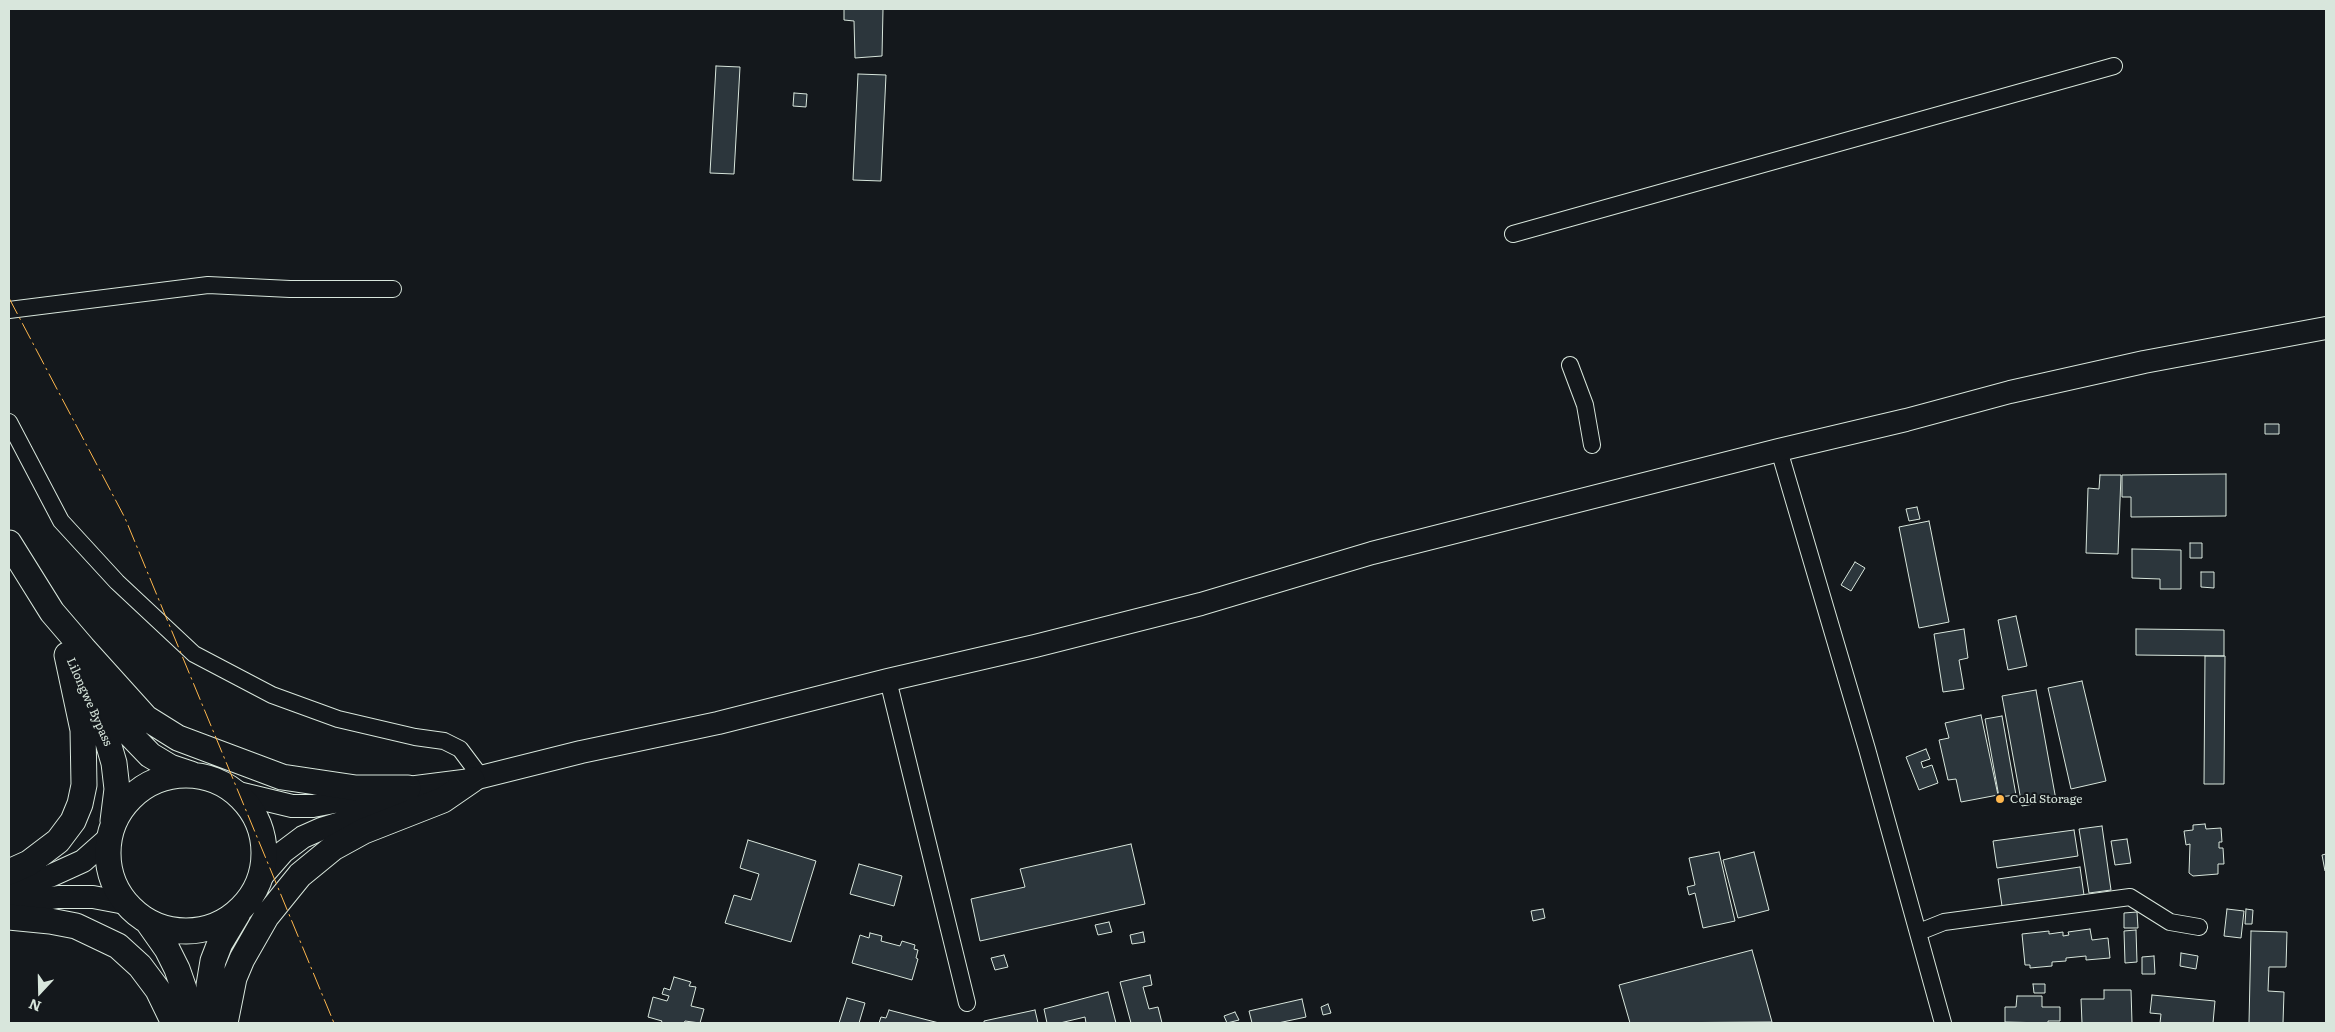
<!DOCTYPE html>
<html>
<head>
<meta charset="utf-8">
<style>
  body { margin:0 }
  #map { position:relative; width:2335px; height:1032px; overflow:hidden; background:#14181c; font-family:Literata,serif }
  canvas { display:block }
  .frame { position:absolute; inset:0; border:10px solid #d8e6dc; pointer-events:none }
  .north { position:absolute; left:15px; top:967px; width:50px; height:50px; -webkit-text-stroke:4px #14181c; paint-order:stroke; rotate:201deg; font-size:14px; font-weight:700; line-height:20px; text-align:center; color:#d8e6dc }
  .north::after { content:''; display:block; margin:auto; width:18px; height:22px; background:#d8e6dc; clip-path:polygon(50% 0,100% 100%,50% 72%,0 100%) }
</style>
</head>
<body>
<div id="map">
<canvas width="2335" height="1032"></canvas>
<div class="frame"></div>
<div class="north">N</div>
</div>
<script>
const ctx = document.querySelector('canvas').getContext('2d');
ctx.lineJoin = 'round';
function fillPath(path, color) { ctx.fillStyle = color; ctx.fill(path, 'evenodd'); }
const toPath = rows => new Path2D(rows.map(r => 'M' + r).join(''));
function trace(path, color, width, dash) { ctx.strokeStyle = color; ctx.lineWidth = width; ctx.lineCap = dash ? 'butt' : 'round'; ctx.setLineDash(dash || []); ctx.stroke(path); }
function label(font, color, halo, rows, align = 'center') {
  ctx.font = font + ' Literata,serif'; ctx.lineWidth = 4; ctx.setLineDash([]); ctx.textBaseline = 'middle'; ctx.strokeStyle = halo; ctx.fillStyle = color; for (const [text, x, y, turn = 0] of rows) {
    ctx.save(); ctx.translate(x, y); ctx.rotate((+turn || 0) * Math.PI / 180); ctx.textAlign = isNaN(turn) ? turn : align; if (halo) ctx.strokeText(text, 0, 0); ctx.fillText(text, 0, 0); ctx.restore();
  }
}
const building = toPath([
  [844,9,883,9,882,56,855,58,854,21,844,20,844,9],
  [716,66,740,67,734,174,710,173,716,66],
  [858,74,886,75,881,181,853,180,858,74],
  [794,93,807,94,806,107,793,106,794,93],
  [2265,424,2279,424,2279,434,2265,434,2265,424],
  [2226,474,2226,516,2131,517,2131,497,2122,497,2122,475,2226,474],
  [2100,475,2121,475,2118,554,2086,553,2088,488,2099,489,2100,475],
  [1917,507,1920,519,1909,521,1906,509,1917,507],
  [1929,521,1949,622,1919,628,1899,527,1929,521],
  [2190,543,2202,543,2202,558,2190,558,2190,543],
  [2132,549,2181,550,2181,589,2160,589,2160,579,2132,578,2132,549],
  [1855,562,1865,568,1851,591,1841,585,1855,562],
  [2201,572,2214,572,2214,588,2201,587,2201,572],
  [2016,616,2027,666,2008,670,1998,620,2016,616],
  [1964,629,1968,658,1959,660,1964,689,1943,692,1934,634,1964,629],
  [2136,629,2224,630,2224,656,2136,655,2136,629],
  [2205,656,2225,656,2224,784,2204,784,2205,656],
  [2082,681,2106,781,2071,789,2048,688,2082,681],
  [2036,690,2056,800,2022,806,2002,696,2036,690],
  [1981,715,1998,795,1961,802,1956,779,1948,780,1939,740,1949,738,1945,723,1981,715],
  [2002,716,2016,795,1999,797,1985,719,2002,716],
  [1926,749,1930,759,1921,762,1923,768,1932,765,1938,783,1919,790,1906,757,1926,749],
  [2205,824,2206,829,2221,828,2222,842,2219,842,2219,848,2223,848,2224,864,2218,864,2218,874,2193,876,2189,873,2190,844,2186,845,2184,831,2193,830,2193,825,2205,824],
  [2102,826,2111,890,2089,893,2079,829,2102,826],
  [2074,830,2078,856,1997,868,1993,841,2074,830],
  [2127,839,2131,863,2115,865,2111,841,2127,839],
  [748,840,816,861,791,942,725,923,734,895,751,900,759,874,740,868,748,840],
  [1131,844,1145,904,980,941,971,899,1025,887,1020,869,1131,844],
  [1719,852,1735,921,1703,928,1695,893,1689,895,1687,887,1695,885,1689,858,1719,852],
  [1754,852,1769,910,1738,918,1723,860,1754,852],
  [2326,854,2326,871,2325,871,2322,855,2326,854],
  [859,864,902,876,894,906,850,894,859,864],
  [2080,867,2084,895,2002,906,1998,879,2080,867],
  [1543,909,1545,918,1533,921,1531,911,1543,909],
  [2227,909,2244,911,2241,938,2224,936,2227,909],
  [2246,909,2253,910,2252,924,2245,924,2246,909],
  [2137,912,2138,928,2124,928,2124,913,2137,912],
  [1109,922,1112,932,1098,935,1095,925,1109,922],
  [2090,929,2092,940,2108,938,2110,958,2086,960,2086,956,2066,958,2066,961,2052,962,2052,966,2030,968,2030,965,2025,965,2022,934,2049,931,2049,934,2063,932,2063,936,2069,935,2068,932,2090,929],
  [2136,930,2137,962,2125,963,2124,931,2136,930],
  [2251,931,2287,932,2286,967,2269,967,2268,991,2284,992,2283,1023,2249,1023,2251,931],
  [1143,932,1145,942,1132,944,1130,935,1143,932],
  [870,933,882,936,881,941,900,946,902,941,915,945,914,949,918,950,916,958,918,959,912,980,852,963,860,935,869,938,870,933],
  [1752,950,1772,1022,1630,1023,1619,985,1752,950],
  [2181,953,2198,956,2196,969,2180,966,2181,953],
  [1004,955,1008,967,995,970,991,958,1004,955],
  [2154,956,2155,974,2142,974,2142,957,2154,956],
  [1150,975,1152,985,1143,987,1149,1009,1158,1007,1162,1023,1131,1023,1120,982,1150,975],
  [674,977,691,982,689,986,696,987,691,1006,704,1009,700,1023,685,1021,684,1023,661,1023,662,1021,648,1017,653,997,667,1001,669,996,662,994,664,988,670,990,674,977],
  [2033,984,2045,984,2045,993,2034,993,2033,984],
  [2104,990,2131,990,2132,1023,2082,1023,2081,999,2104,999,2104,990],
  [1108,992,1116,1023,1086,1023,1085,1017,1060,1023,1047,1023,1044,1009,1108,992],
  [2152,995,2215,1001,2213,1023,2160,1023,2161,1014,2150,1013,2152,995],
  [2017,996,2042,996,2042,1007,2060,1007,2060,1021,2048,1021,2048,1023,2005,1022,2005,1007,2016,1007,2017,996],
  [847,998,865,1003,859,1023,839,1023,847,998],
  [1302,999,1306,1017,1278,1023,1252,1023,1249,1011,1302,999],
  [1328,1004,1331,1013,1323,1015,1321,1007,1328,1004],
  [889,1010,939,1023,879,1023,881,1017,886,1018,889,1010],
  [1035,1010,1038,1023,984,1023,984,1021,1035,1010],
  [1235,1012,1239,1020,1227,1023,1224,1016,1235,1012]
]);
fillPath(building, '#2c363c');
trace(building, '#d8e6dc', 1);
const minor = toPath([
  [1513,234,2114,66],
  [9,310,208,285,290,289,393,289],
  [1570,365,1585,405,1592,445],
  [9,422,61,521,117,582,194,654,272,695,338,719,415,737,444,741,460,749,481,777],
  [1779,450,1867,749,1943,1023],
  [888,680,967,1003],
  [1919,932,1944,922,2130,897,2170,922,2199,927]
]);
const secondary = toPath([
  [456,786,481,777,581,752,718,723,888,680,1035,646,1201,604,1372,553,1779,450,1906,420,2010,392,2144,362,2326,328],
  [234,792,292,806,313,806,408,788,471,780],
  [262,876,283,852,303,837,321,829,409,802],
  [9,888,50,876,83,861,109,838],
  [9,905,58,897,93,897,125,903]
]);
const primary = toPath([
  [9,543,52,612,82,647,122,726,150,755,170,767,191,774],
  [82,647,146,718,178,738,282,777,356,788,408,788],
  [85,690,107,739,114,763,117,789,113,821],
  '108 853a78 78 0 1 1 156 0a78 78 0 1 1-156 0Z',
  [9,872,29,863,58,841,73,821,80,804,84,785,83,730,67,655],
  [9,917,50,921,76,926,118,946,140,966,158,990,174,1023],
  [148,922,167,949,177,969,184,989,192,1023],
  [209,1023,209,985,213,961,220,943,238,913],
  [225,1023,234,978,242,959,266,917,300,875,333,848,364,831,443,800,472,780]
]);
trace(minor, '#d8e6dc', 18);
trace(secondary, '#d8e6dc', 24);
trace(primary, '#d8e6dc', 27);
trace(minor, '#14181c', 16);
trace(secondary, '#14181c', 22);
trace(primary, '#14181c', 25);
trace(toPath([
  [9,298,125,518,334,1023]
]), '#ffb74d', 1, [18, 4, 2.5, 4]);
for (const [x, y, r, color] of [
  [2000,799,5,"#ffb74d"]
]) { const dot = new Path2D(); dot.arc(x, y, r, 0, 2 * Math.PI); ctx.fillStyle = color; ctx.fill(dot); trace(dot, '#14181c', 2); }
label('12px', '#d8e6dc', '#14181c', [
  ["Lilongwe Bypass",89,702,66]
]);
label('12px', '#d8e6dc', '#14181c', [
  ["Cold Storage",2010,799]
], 'left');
</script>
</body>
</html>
